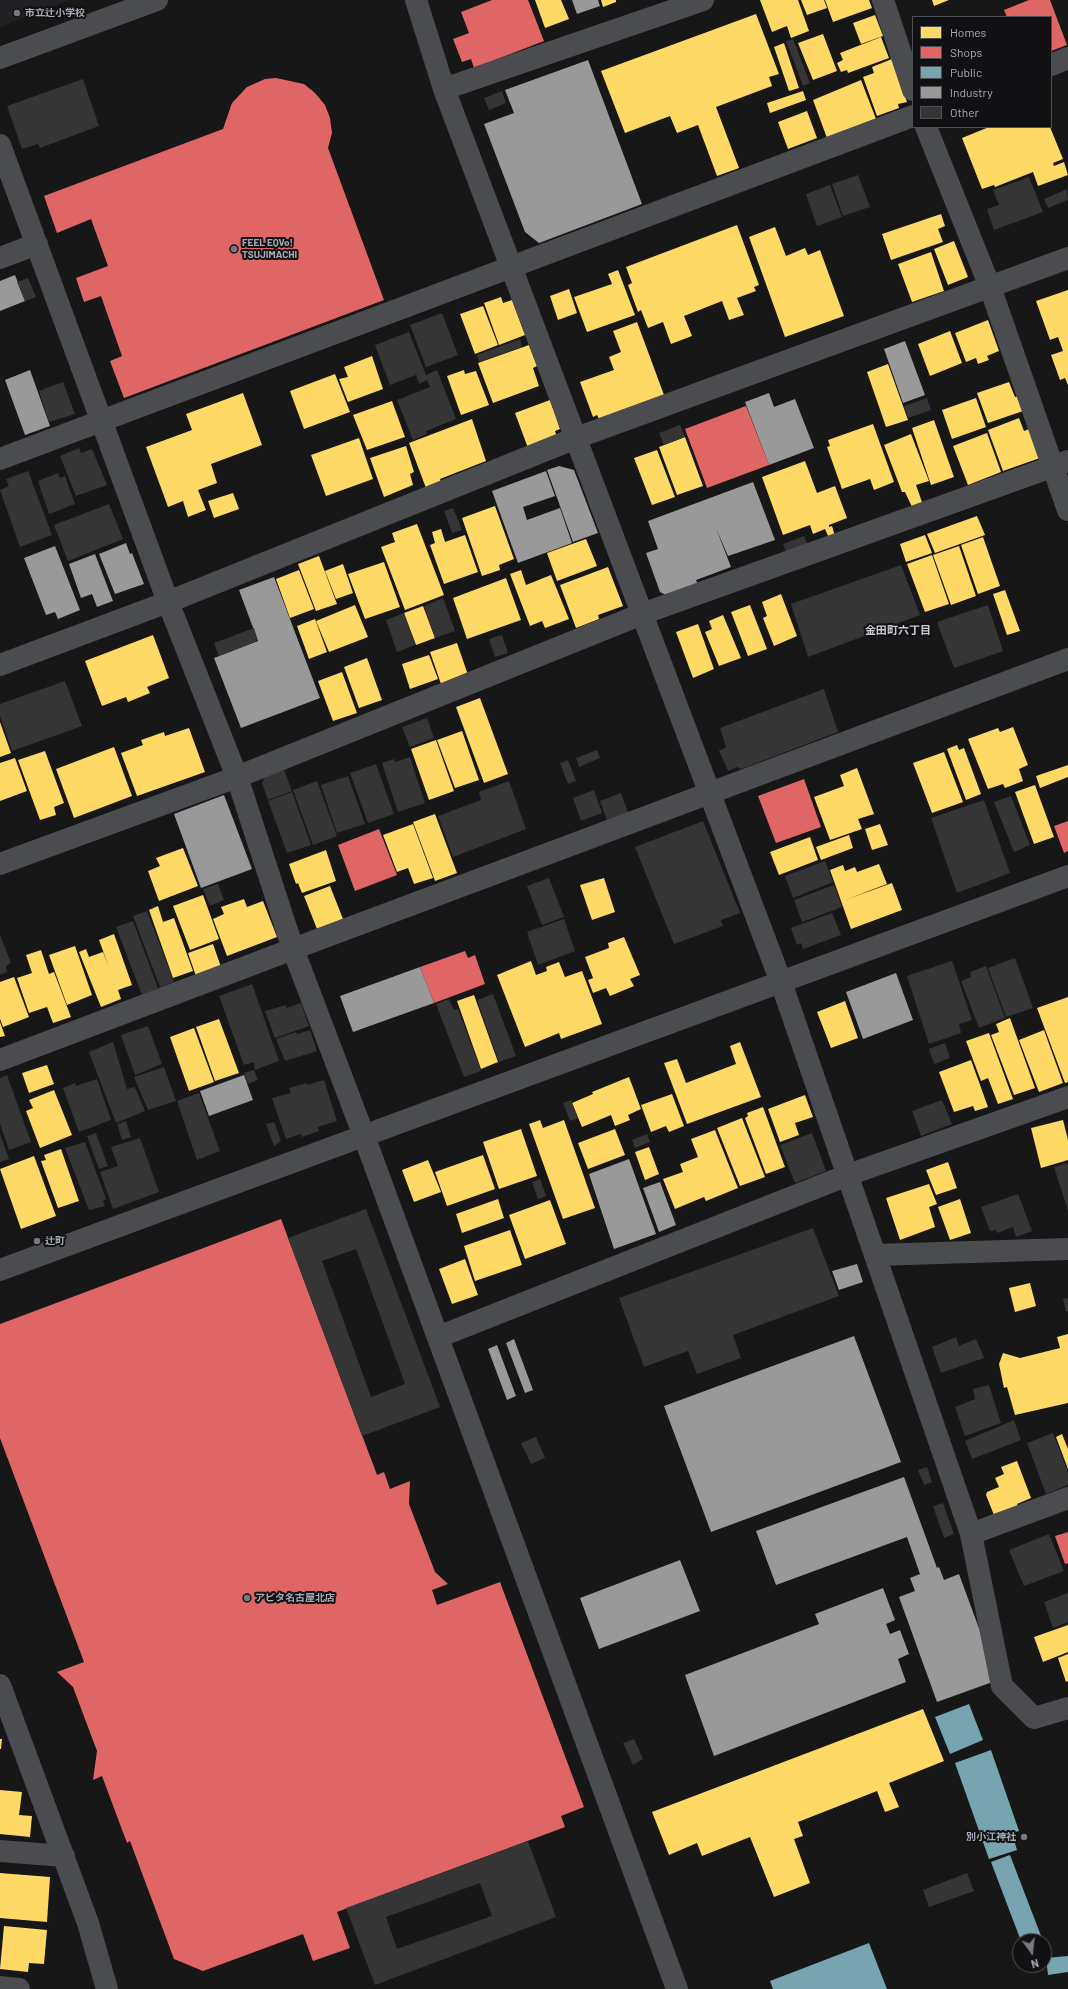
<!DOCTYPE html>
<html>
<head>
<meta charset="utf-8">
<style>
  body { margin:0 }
  #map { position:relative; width:1068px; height:1989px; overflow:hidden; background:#171717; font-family:Barlow,sans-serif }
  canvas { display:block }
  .legend { position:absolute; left:912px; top:16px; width:140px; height:112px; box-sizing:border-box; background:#111113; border:1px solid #4d4f55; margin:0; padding:5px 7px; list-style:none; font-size:12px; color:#a7acb9 }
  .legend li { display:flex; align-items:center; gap:8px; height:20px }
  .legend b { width:20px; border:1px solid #4d4f55 }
  .north { position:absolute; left:1012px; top:1933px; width:40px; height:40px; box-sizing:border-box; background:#111113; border:1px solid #4d4f55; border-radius:50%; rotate:165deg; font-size:11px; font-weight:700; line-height:16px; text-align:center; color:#a7acb9 }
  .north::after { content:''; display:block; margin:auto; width:14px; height:18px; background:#757880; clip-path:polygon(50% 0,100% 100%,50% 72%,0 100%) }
</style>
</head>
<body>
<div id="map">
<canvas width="1068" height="1989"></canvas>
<ul class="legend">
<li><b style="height:11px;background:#ffd966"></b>Homes</li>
<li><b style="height:11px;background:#e06666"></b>Shops</li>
<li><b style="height:11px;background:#76a5af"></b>Public</li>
<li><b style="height:11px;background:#999"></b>Industry</li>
<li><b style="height:11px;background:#353536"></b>Other</li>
</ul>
<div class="north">N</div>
</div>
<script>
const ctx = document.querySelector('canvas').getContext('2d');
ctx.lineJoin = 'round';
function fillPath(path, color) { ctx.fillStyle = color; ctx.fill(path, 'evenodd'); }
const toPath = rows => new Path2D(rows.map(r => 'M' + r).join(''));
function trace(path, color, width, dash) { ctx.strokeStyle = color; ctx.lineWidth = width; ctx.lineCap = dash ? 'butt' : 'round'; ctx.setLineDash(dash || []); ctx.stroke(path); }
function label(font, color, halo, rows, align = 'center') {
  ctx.font = font + ' Barlow,"Noto Sans JP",sans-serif'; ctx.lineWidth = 4; ctx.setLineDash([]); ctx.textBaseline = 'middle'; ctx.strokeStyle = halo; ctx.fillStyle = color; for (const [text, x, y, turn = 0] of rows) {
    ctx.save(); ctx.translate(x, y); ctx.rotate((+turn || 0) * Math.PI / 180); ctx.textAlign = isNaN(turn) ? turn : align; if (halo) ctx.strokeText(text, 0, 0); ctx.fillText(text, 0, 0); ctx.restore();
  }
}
fillPath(toPath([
  [0,0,69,0,0,27]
]), '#212123');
fillPath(toPath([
  [535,0,561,0,569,19,545,28],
  [601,0,616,0,616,2,603,7],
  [760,0,798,0,809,31,791,38,787,26,772,32],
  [801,0,824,0,827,8,807,15],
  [825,0,869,0,872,8,833,22],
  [932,0,949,0,934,6],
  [756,14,779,74,769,77,772,86,716,107,739,168,717,176,698,125,677,133,670,116,625,133,601,71],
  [875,15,883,36,861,44,853,23],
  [823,34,837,71,813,80,798,43],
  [881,37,889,58,848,73,847,70,841,72,837,63,843,60,840,53],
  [784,43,799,88,789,91,774,47],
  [892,59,907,102,898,104,899,108,877,116,863,77,874,73,872,67],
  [861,80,876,119,827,138,813,100],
  [803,91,806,100,770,113,767,103],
  [807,111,817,138,788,149,778,122],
  [989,127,1050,127,1063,159,1053,163,1054,166,1064,162,1068,175,1038,186,1033,172,995,187,994,185,982,189,962,138],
  [941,214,945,226,938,229,943,242,891,260,882,234],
  [737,225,759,285,754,287,756,291,737,298,744,315,729,320,722,301,684,316,692,336,671,344,663,322,648,328,641,310,638,312,628,285,632,283,626,267],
  [775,227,786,256,805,248,808,255,820,250,844,316,785,337,749,237],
  [954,241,968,277,948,285,934,249],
  [931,252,944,291,912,302,898,264],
  [618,270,635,315,587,332,574,297,612,284,608,274],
  [569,289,577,313,558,320,550,296],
  [1068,290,1068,385,1065,378,1060,380,1051,355,1063,351,1058,337,1050,340,1036,301],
  [501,297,503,303,512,300,525,335,499,345,484,303],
  [483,306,498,345,475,354,460,314],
  [988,320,999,351,987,356,989,360,978,364,976,358,966,362,955,333],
  [637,322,664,395,599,419,597,415,593,417,580,382,614,370,609,357,621,352,613,331],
  [950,331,962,363,930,376,918,344],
  [529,345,537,366,533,368,539,386,493,403,478,363],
  [372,356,383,389,348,402,339,379,348,377,344,367],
  [888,364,908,420,886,427,867,372],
  [464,370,465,374,476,371,489,405,461,415,447,376],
  [335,374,350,412,304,429,290,391],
  [1009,382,1015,397,1018,396,1023,411,988,423,977,393],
  [243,393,262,445,211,464,217,483,198,490,206,510,188,517,183,501,168,507,146,447,192,430,186,414],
  [976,398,986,427,952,439,942,410],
  [550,400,560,429,555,431,557,437,528,448,515,413],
  [392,401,405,437,367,450,353,415],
  [1019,418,1024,431,1029,429,1040,458,1003,471,988,430],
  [472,419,486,461,440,479,441,483,426,488,409,443],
  [934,420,954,477,931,485,912,428],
  [873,424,894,482,874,490,870,479,842,489,827,447,830,446,828,440],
  [987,433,1001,472,968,485,953,446],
  [911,434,929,481,916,485,923,505,913,509,905,492,902,492,884,445],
  [685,437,703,486,677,495,659,447],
  [359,438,373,479,326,496,311,455],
  [406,446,414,472,410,474,413,485,384,497,370,458],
  [657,450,675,497,652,505,634,458],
  [805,461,817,493,835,486,847,518,829,525,829,527,832,526,835,536,829,538,825,529,813,534,810,525,783,535,762,477],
  [233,493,239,509,214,518,208,501],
  [495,506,514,559,499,565,500,570,482,576,462,518],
  [977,516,985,535,935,553,927,534],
  [417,524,444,595,405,610,381,547,395,542,392,533],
  [441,529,445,542,465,535,478,572,444,584,430,545,435,543,432,532],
  [925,535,932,553,906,562,900,544],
  [983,537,1000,586,978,594,961,545],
  [586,539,597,566,557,581,547,553],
  [959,546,976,596,951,605,933,555],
  [932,555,949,604,925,612,907,564],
  [319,556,337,604,316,611,298,564],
  [384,562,400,607,365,619,348,574],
  [343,564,353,593,336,599,325,571],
  [608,567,623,606,598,615,599,619,576,628,560,585],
  [299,570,314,609,290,618,276,579],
  [521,570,526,585,551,575,569,619,545,628,542,621,530,626,510,574],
  [506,578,521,620,467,639,453,598],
  [1005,590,1020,631,1007,635,993,594],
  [781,594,797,636,774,646,763,618,767,616,762,602],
  [355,605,368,637,329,652,316,621],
  [750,605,767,649,748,656,731,612],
  [423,606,435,638,416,645,404,613],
  [723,615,741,658,719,666,705,632,712,629,709,621],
  [315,619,327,652,309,659,297,626],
  [698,624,714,669,693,678,676,632],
  [153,635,169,678,147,687,150,693,128,702,126,697,102,706,85,661],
  [457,643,468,675,441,684,430,652],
  [429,655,438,679,410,689,402,664],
  [367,658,382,700,359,708,344,667],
  [342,672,357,713,333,721,318,681],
  [480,698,508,774,484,783,456,707],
  [0,722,11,753,0,757],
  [1013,727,1028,765,1019,769,1023,781,1005,788,1003,784,988,789,968,739,998,728,1000,732],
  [189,728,205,772,137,796,121,753,143,745,141,740,164,732,165,736],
  [462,731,479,780,455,788,437,740],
  [436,740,454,791,429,800,411,749],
  [957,745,959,750,964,748,981,794,966,800,947,749],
  [114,747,132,796,74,818,56,769],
  [45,751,64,803,54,807,56,815,40,820,18,760],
  [944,752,963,802,932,813,913,763],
  [15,758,27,791,0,801,0,763],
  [1068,765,1068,777,1040,788,1036,776],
  [857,768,874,814,858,819,862,829,830,840,814,797,844,786,840,775],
  [1035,785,1054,837,1034,844,1015,792],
  [435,814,457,873,435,881,413,822],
  [413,824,433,878,414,884,408,868,397,872,383,835],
  [880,824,888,845,872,850,865,829],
  [849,835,853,848,821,860,816,847],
  [810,837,818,860,779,875,770,852],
  [183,848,198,886,159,901,148,871,160,866,156,858],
  [326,850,336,881,302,893,298,883,296,884,289,864],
  [879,864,887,884,845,900,892,883,902,910,851,929,830,870,843,865,845,871,855,867,857,872],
  [604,878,615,912,592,920,580,885],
  [330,886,343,919,317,929,304,896],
  [203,895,219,939,190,950,173,906],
  [244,899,247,907,263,901,277,937,227,956,213,919,224,914,221,907],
  [158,906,163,922,174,918,193,971,173,978,149,910],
  [114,934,132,985,118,990,121,999,101,1007,79,952,86,949,89,957,103,952,109,967,99,940],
  [624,937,640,975,630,979,634,986,610,996,606,988,593,993,588,980,593,978,585,957,609,948,608,943],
  [213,944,221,967,196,976,188,953],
  [75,946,92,995,67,1005,49,955],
  [41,950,49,974,54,972,71,1017,53,1023,47,1007,29,1013,17,978,32,973,26,955],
  [531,961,536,975,547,971,546,967,559,962,565,977,582,971,602,1024,561,1039,559,1033,525,1047,497,975],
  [14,977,29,1017,3,1027,0,1019,0,982],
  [474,995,498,1062,481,1069,457,1001],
  [1068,997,1068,1082,1065,1083,1037,1008],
  [845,1001,858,1038,831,1048,817,1012],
  [1010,1018,1035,1088,1014,1095,991,1035,999,1032,996,1024],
  [219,1019,239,1073,215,1081,196,1027],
  [0,1022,5,1036,0,1037],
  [194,1028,214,1082,189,1091,170,1037],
  [1044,1030,1063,1083,1039,1092,1019,1040],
  [989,1033,1013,1099,998,1104,988,1078,981,1081,966,1041],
  [740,1042,761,1097,687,1124,664,1063,677,1059,686,1083,736,1064,730,1046],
  [971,1060,988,1107,975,1111,973,1106,954,1112,939,1072],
  [47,1065,54,1084,29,1093,22,1073],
  [629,1077,641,1109,628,1115,630,1120,615,1126,611,1115,582,1127,572,1103,593,1094,592,1092],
  [54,1090,72,1135,40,1148,26,1111,33,1108,29,1100],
  [672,1094,684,1126,669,1132,666,1126,651,1132,641,1105],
  [805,1095,813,1117,795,1123,799,1135,780,1142,768,1109],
  [763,1107,785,1167,766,1174,745,1118,748,1116,747,1113],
  [742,1118,765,1177,740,1186,717,1128],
  [540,1120,543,1128,564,1120,595,1208,563,1219,529,1124],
  [1063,1120,1068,1140,1068,1160,1041,1168,1031,1128],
  [521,1129,537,1176,499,1189,483,1142],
  [615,1129,625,1155,588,1169,578,1143],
  [715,1130,738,1188,706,1201,704,1197,675,1209,663,1179,683,1172,680,1164,698,1157,691,1139],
  [649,1147,659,1174,645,1180,635,1152],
  [61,1149,79,1201,58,1208,41,1161,46,1160,44,1155],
  [483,1155,495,1189,447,1206,435,1172],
  [34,1156,56,1216,21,1229,0,1169],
  [428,1160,441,1192,414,1202,402,1170],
  [948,1162,957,1188,936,1195,926,1170],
  [929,1184,937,1204,929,1207,935,1227,900,1240,886,1198],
  [498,1199,504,1218,462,1233,456,1214],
  [960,1199,971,1233,950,1240,938,1207],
  [550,1200,566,1244,525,1259,509,1215],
  [510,1230,522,1265,475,1281,464,1246],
  [465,1259,478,1295,452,1304,439,1269],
  [1030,1283,1036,1306,1015,1312,1009,1288],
  [1068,1334,1068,1403,1015,1415,1007,1387,1004,1388,999,1364,1003,1353,1020,1358,1060,1348,1057,1337],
  [1062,1434,1068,1449,1068,1469,1056,1437],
  [1017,1461,1031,1498,1017,1504,1019,1508,994,1515,986,1495,987,1492,999,1487,995,1478,1004,1474,1001,1467],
  [1068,1625,1068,1652,1043,1662,1034,1637],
  [1068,1654,1068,1681,1066,1682,1058,1658],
  [923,1709,944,1761,889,1783,899,1807,885,1812,877,1791,798,1822,803,1836,794,1839,810,1883,774,1897,750,1837,702,1856,697,1843,669,1855,652,1812],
  [0,1739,2,1739,1,1749,0,1749],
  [0,1790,22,1792,19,1815,32,1816,30,1837,0,1834],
  [0,1873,50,1877,47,1922,0,1918],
  [4,1926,47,1930,44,1964,29,1963,28,1972,0,1969]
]), '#ffd966');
fillPath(toPath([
  [492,0,528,0,544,41,474,68,471,59,462,62,453,39,469,33,461,12],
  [1029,0,1050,0,1067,45,1051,51,1051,17,1007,17,1004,10],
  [276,78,304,84,315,93,325,105,330,118,332,133,328,148,384,300,124,398,110,361,122,356,101,296,84,302,76,278,108,266,91,219,57,233,44,196,223,129,232,103,247,87,265,79],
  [746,406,769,465,707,488,685,429],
  [804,779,821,827,776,843,758,796],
  [1068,821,1068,851,1064,853,1054,826],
  [379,829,397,875,355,891,338,845],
  [465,951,468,958,475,955,485,984,434,1003,420,967],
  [281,1219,377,1475,384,1472,390,1489,410,1481,409,1504,435,1572,448,1584,432,1590,437,1605,500,1582,584,1807,561,1816,565,1827,337,1912,350,1948,313,1961,303,1934,203,1971,174,1959,130,1841,127,1843,102,1776,93,1780,97,1751,73,1687,57,1672,84,1662,0,1438,0,1324],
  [1068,1532,1068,1563,1065,1564,1055,1536]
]), '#e06666');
fillPath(toPath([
  [969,1704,983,1740,950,1754,935,1717],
  [991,1750,1019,1831,1012,1833,1017,1850,989,1859,955,1763],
  [1010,1855,1043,1941,1021,1941,991,1862],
  [869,1943,887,1989,773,1989,770,1981],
  [1068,1956,1068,1972,1048,1975,1046,1958]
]), '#76a5af');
fillPath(toPath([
  [572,0,598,0,600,6,577,14],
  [588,60,642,204,539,243,525,232,484,124,514,113,505,90],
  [15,275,25,301,0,311,0,281],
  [905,341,925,395,903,403,884,349],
  [30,370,50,426,25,435,5,380],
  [769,393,774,407,795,399,814,448,769,465,745,402],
  [559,466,574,470,598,533,573,542,547,470],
  [546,471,555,496,523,507,527,520,560,508,572,543,518,563,492,491],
  [753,482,775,540,728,556,716,528,731,567,696,580,699,588,672,598,660,592,646,553,658,549,648,521],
  [126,543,130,554,132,553,144,584,115,594,99,554],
  [55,546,80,610,58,619,55,612,46,615,24,558],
  [95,554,113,601,97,607,92,594,81,598,69,564],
  [274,577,320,698,241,728,214,658,258,641,239,590],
  [224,795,252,869,201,888,174,814],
  [420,967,434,1003,353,1032,340,996],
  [896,973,913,1020,863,1039,846,992],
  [244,1075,253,1100,209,1116,200,1091],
  [629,1159,656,1234,614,1249,589,1174],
  [660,1182,676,1225,659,1232,643,1188],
  [857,1264,863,1282,839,1290,832,1271],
  [854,1336,901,1462,711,1532,664,1406],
  [514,1339,533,1390,525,1393,506,1343],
  [497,1345,516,1396,507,1400,488,1349],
  [904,1477,937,1568,939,1567,944,1580,959,1574,998,1680,937,1702,899,1597,915,1591,910,1578,920,1574,907,1537,776,1585,756,1531],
  [680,1560,700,1611,599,1649,580,1598],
  [883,1588,895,1620,886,1624,890,1634,900,1630,909,1654,898,1659,906,1682,714,1756,685,1675,819,1624,815,1614]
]), '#999');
fillPath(toPath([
  [793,39,810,83,803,86,786,41],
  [83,79,99,126,40,148,38,144,22,149,7,106],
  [502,91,506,103,489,110,484,98],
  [858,175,870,207,843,216,832,184],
  [1029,177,1043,212,994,230,987,209,999,205,993,190],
  [830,185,842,217,817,226,806,194],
  [1067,189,1068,200,1048,208,1044,199],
  [28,278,36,297,25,301,17,282],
  [442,313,458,355,426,367,410,325],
  [409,332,426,375,437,370,456,419,426,431,427,434,413,440,397,400,430,387,427,380,419,384,416,375,390,385,375,345],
  [520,339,522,347,479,362,477,355],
  [63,382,75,414,49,422,39,391],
  [927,398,931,410,908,418,904,406],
  [680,425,685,437,664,445,659,433],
  [79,448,81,453,92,449,107,485,76,496,60,456],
  [28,471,52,535,20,547,0,490,9,486,6,479],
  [58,473,60,478,65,476,75,504,49,514,38,481],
  [109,504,123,539,68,561,54,525],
  [453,508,462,530,452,533,444,511],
  [804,536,808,547,787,555,783,544],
  [901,565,920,615,808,657,791,604],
  [443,598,455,631,435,638,424,606],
  [988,605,1003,651,954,668,937,622],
  [404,613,415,645,397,652,386,620],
  [254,628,258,641,219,656,214,643],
  [502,635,508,653,495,657,489,639],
  [65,681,82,726,12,751,0,716,0,704],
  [824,689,838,732,741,769,737,767,728,771,719,751,726,747,720,728],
  [427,718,434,738,410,747,402,727],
  [597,750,600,758,579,767,576,758],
  [410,757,425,803,398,812,382,763,394,759,395,762],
  [568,760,576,781,568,784,560,763],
  [376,764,394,814,368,823,350,773],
  [284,770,292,791,268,800,262,783,265,777],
  [348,776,365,824,337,833,321,785],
  [317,781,337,836,313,845,293,790],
  [509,781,526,829,453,857,438,816,481,800,479,792],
  [594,790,602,813,581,821,573,798],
  [292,792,311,845,287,853,268,801],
  [621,793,629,815,608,823,600,801],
  [1011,796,1030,845,1014,852,994,802],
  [984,800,1010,873,957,893,931,818],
  [703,821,740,913,721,920,723,926,674,944,635,847],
  [825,861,833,882,793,898,785,876],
  [549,878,564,917,542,925,527,886],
  [218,884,224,900,210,906,203,889],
  [834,885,842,907,802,922,794,900],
  [147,911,174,982,160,987,133,916],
  [832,913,841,935,803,949,801,943,797,945,791,928],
  [564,919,575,951,538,965,527,932],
  [133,921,158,988,142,995,116,927],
  [0,935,11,963,6,966,7,972,0,975],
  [1015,958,1033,1008,1006,1017,988,968],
  [952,961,972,1020,959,1024,961,1033,929,1044,907,976],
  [986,966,1005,1018,979,1028,961,981,971,977,970,972],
  [252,984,279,1061,255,1070,254,1062,244,1065,219,996],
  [493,994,516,1056,499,1062,477,1000],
  [449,999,454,1010,458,1009,481,1071,464,1077,436,1004],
  [301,1003,309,1026,275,1038,265,1011,286,1005,286,1008],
  [148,1026,162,1064,135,1075,121,1035],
  [310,1030,317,1051,285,1061,276,1039,296,1032,297,1034],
  [113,1042,127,1089,135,1087,145,1111,116,1123,89,1052],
  [945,1043,950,1058,934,1064,929,1049],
  [164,1067,176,1101,148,1110,134,1077],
  [254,1070,258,1080,248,1084,244,1073],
  [7,1075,31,1142,9,1150,0,1124,0,1078],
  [97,1079,111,1120,79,1132,63,1088,75,1083,76,1086],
  [324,1080,337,1121,318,1127,319,1131,302,1137,301,1134,286,1139,272,1098,291,1093,289,1088,307,1083,307,1085],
  [199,1093,220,1151,197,1160,177,1101],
  [571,1100,578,1118,570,1121,563,1103],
  [942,1100,952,1124,921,1136,912,1111],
  [126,1121,131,1137,122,1140,117,1124],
  [274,1122,281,1141,274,1146,266,1124],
  [96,1133,108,1166,99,1169,87,1136],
  [812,1133,826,1171,795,1183,780,1145],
  [0,1134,9,1159,0,1162],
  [647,1134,650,1142,635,1148,632,1140],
  [140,1138,159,1192,113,1209,100,1172,118,1166,111,1147],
  [85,1142,106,1199,103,1201,105,1206,89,1210,65,1148],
  [1067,1163,1068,1167,1068,1211,1054,1167],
  [540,1179,546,1196,538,1199,532,1182],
  [1018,1194,1032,1231,1016,1237,1013,1227,997,1233,996,1230,990,1231,981,1207],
  [366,1209,440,1407,362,1436,288,1238],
  [356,1249,405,1384,371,1397,322,1261],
  [813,1228,839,1296,733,1335,741,1358,697,1374,688,1351,644,1367,619,1298],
  [1068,1298,1068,1311,1066,1312,1063,1299],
  [956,1337,959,1346,976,1339,984,1358,941,1373,932,1347],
  [989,1385,1001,1423,965,1436,955,1407,975,1399,973,1389],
  [1014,1420,1021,1440,972,1459,965,1441],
  [1053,1433,1068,1472,1068,1485,1046,1494,1027,1443],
  [536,1437,545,1458,531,1464,521,1443],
  [927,1467,932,1482,924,1485,918,1470],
  [943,1503,954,1534,944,1538,933,1506],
  [1049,1534,1064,1571,1024,1586,1009,1550],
  [1068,1593,1068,1622,1053,1628,1044,1602],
  [634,1739,643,1759,633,1765,623,1743],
  [528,1841,556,1917,375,1985,346,1908],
  [480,1883,492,1916,397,1949,386,1917],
  [967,1873,974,1891,929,1907,923,1890]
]), '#353536');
trace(toPath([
  [416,0,444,89,781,982,971,1534,1002,1686,1034,1718,1068,1708],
  [883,0,913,90],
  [0,58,157,0],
  [1051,65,1068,58],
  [444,89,703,0],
  [926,127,990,287,1068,510],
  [0,145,168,602,237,777,293,949,364,1136,677,1989],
  [0,258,37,244],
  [0,459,913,116],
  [0,665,168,602,576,438,1068,258],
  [0,864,237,777,642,614,1068,461],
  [0,1060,293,949,1068,659],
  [875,1255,1068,1249],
  [0,1270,1068,876],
  [438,1337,848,1175,1068,1097],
  [971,1534,1068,1498],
  [0,1685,88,1923,107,1989],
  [0,1851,64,1856],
  [0,1987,19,1989]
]), '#4b4c50', 22);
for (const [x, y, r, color] of [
  [17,13,4,"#757880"],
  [234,249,4,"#757880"],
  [37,1241,4,"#757880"],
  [247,1598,4,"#757880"],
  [1024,1837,4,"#757880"]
]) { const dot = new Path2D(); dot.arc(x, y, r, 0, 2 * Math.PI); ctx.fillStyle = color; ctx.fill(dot); trace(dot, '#111113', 1.5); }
label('bold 10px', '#a7acb9', '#111113', [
  ["市立辻小学校",25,13],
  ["FEEL EQVo!",242,243],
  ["TSUJIMACHI",242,255],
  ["辻町",45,1241],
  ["アピタ名古屋北店",255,1598],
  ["別小江神社",1016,1837,"right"]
], 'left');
label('bold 11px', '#c9cbd4', '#111113', [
  ["金田町六丁目",898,630]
]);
</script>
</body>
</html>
